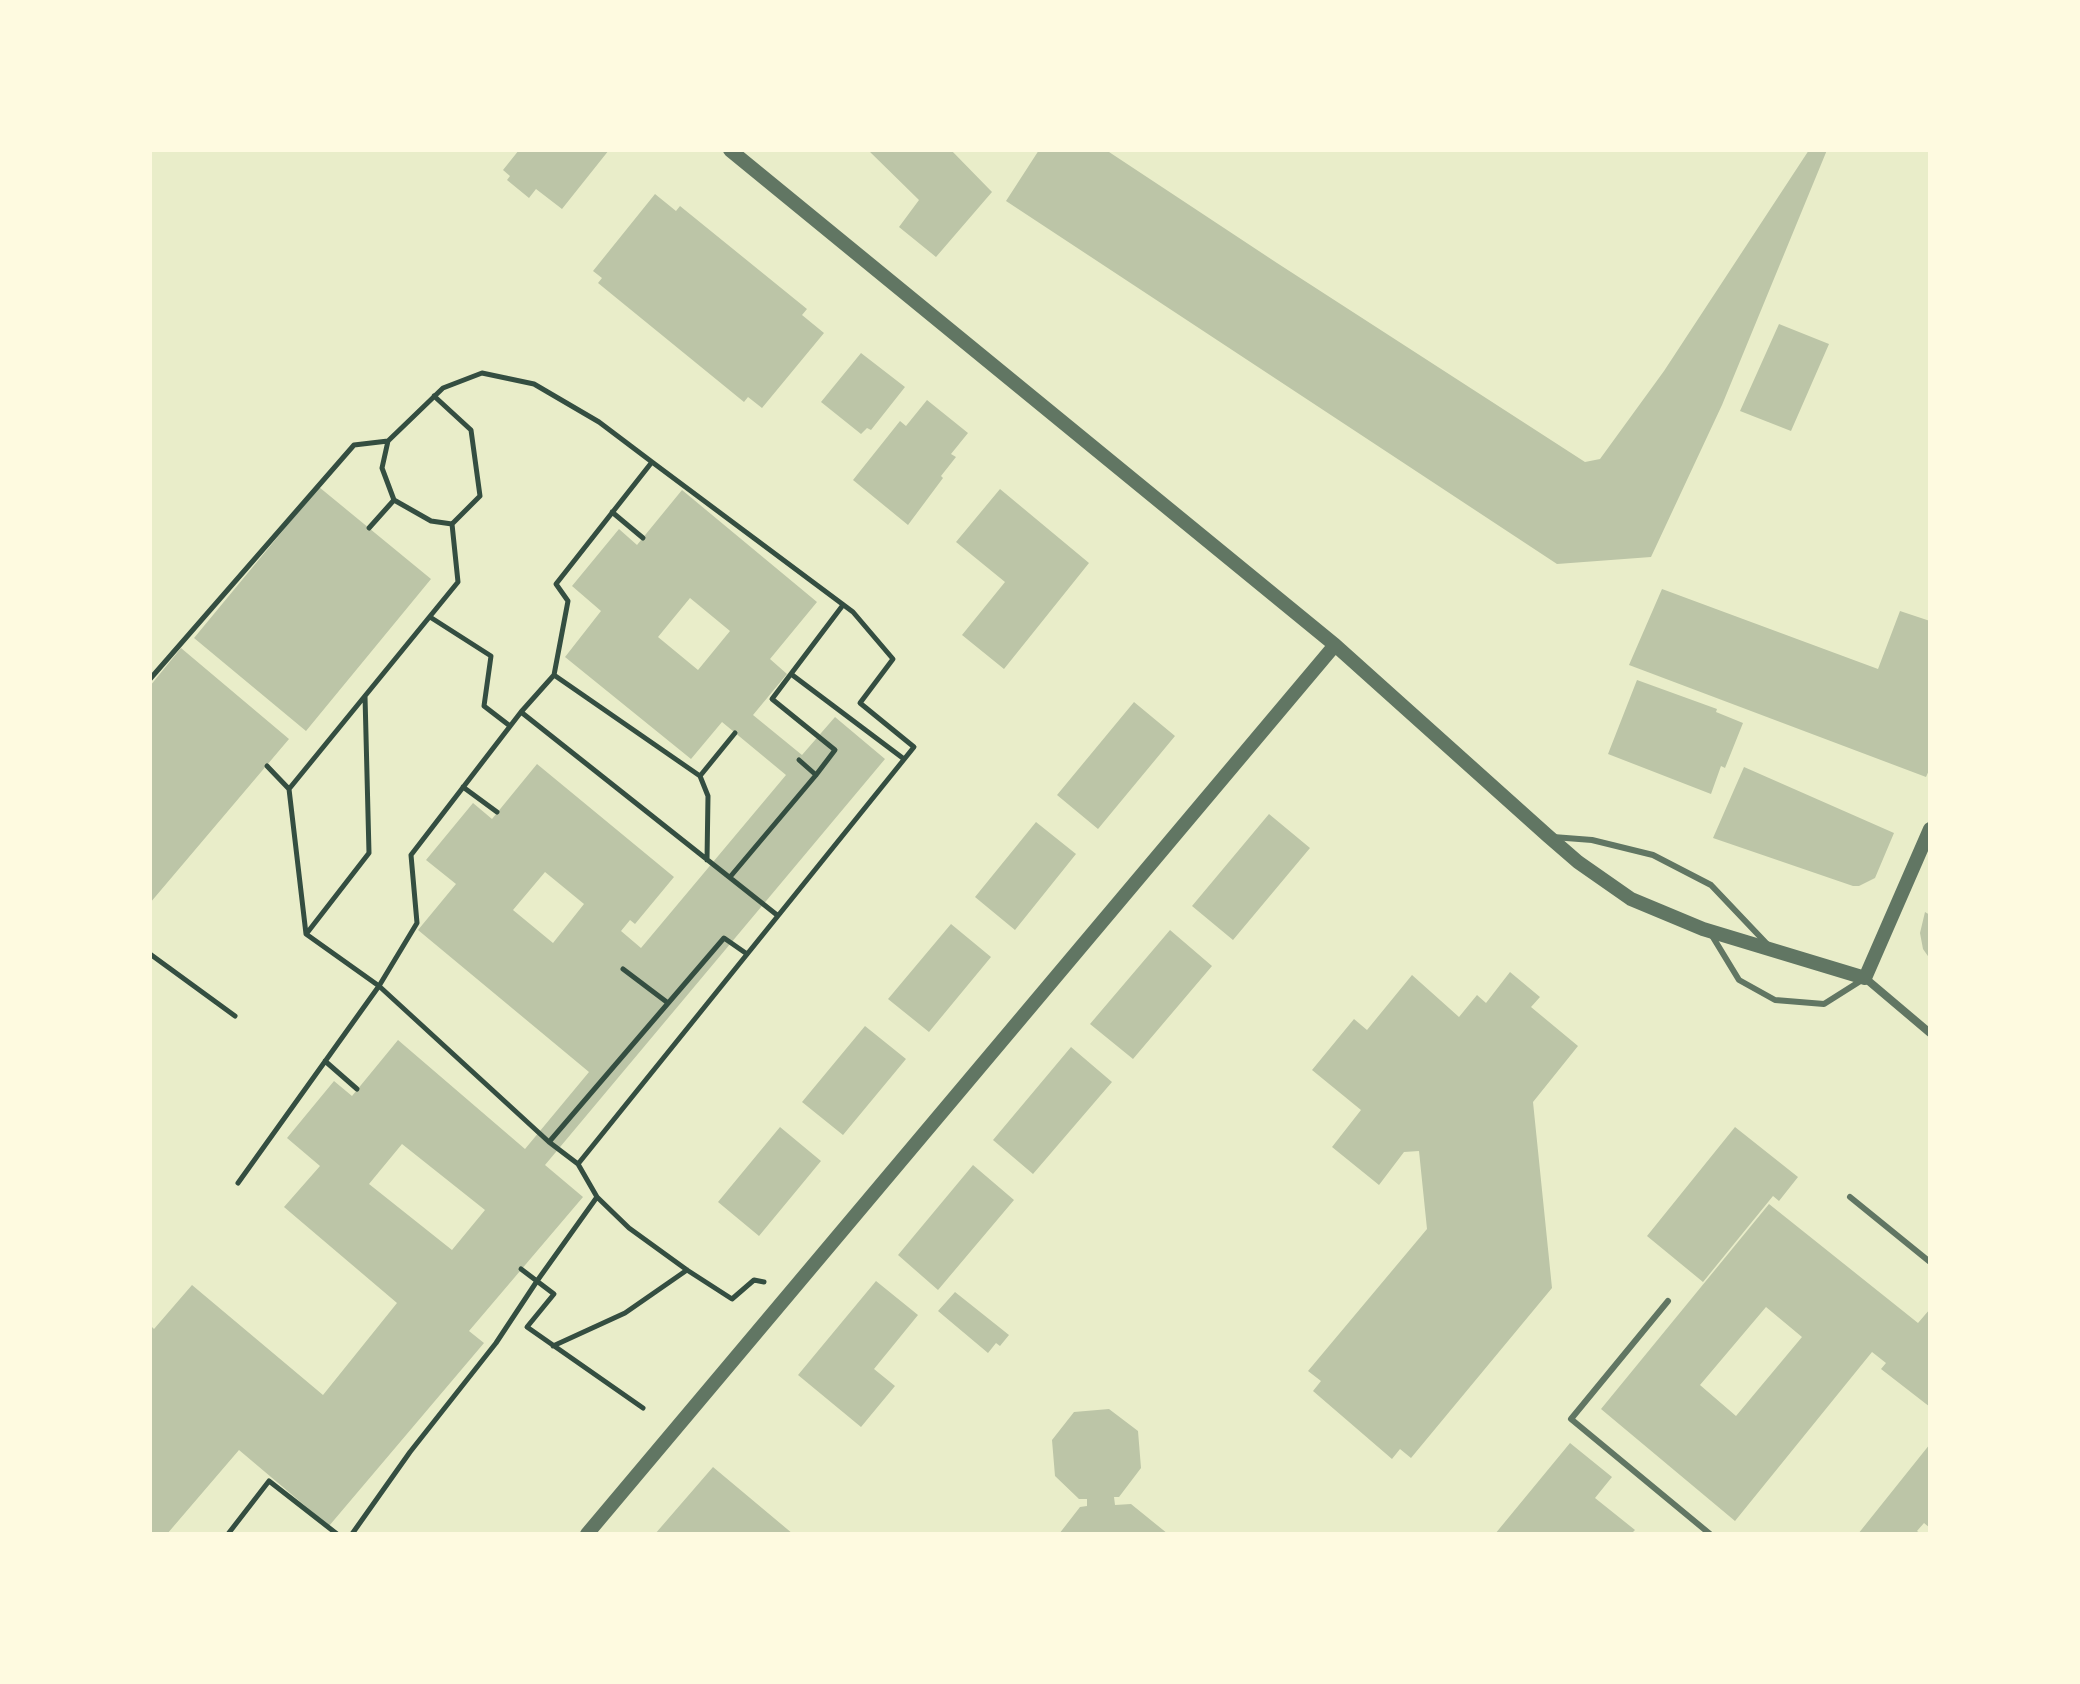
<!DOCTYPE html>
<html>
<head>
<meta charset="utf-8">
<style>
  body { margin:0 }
  #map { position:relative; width:2080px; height:1684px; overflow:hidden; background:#e9edc9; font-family:"Nunito Sans",sans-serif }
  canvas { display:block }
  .frame { position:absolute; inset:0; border:152px solid #fefae0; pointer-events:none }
</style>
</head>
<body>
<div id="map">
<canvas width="2080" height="1684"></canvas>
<div class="frame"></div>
</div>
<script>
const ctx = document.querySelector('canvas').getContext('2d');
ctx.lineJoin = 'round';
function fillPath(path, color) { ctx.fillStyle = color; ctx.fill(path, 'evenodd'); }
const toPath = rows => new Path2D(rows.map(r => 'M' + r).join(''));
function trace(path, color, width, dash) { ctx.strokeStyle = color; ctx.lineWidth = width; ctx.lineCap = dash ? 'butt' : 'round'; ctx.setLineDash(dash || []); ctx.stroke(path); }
fillPath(toPath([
  [519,150,609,150,562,209,536,189,529,198,507,180,510,176,503,170],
  [868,150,951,150,992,192,936,257,899,227,919,200],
  [1039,150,1106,150,1277,263,1585,462,1600,459,1664,371,1809,150,1827,150,1722,405,1651,557,1557,564,1006,201],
  [655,194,676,211,680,206,807,309,802,315,824,333,762,408,748,397,744,402,598,283,602,278,593,271],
  [1779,324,1829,344,1791,431,1740,411],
  [861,353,905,387,871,430,867,428,861,434,821,402],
  [927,400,968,433,951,454,956,457,941,476,943,478,908,525,853,480,900,421,906,426],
  [319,487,431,579,306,731,194,638],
  [1000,489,1089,563,1004,669,962,635,1005,582,956,542],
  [682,490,817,602,770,659,787,674,753,715,802,755,835,717,885,759,545,1165,583,1197,469,1331,484,1343,329,1526,239,1450,167,1534,150,1534,150,1325,154,1329,192,1285,323,1395,397,1303,284,1207,320,1166,287,1138,334,1081,352,1096,398,1040,525,1149,589,1072,418,930,456,884,426,860,473,803,492,819,537,764,674,877,635,924,630,920,621,931,641,948,786,775,722,722,691,759,565,657,601,611,572,586,619,529,637,545],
  [690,598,730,631,698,670,658,637],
  [545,872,584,904,553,943,513,910],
  [402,1144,485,1210,452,1250,369,1184],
  [1662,589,1878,669,1900,611,1930,621,1930,768,1926,777,1629,665],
  [181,648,289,739,150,903,150,686],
  [1637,680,1717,709,1716,712,1743,723,1725,768,1721,766,1711,794,1608,754],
  [1134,702,1175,736,1098,829,1057,795],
  [1744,767,1894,833,1875,878,1859,886,1853,886,1713,838],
  [1269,814,1310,848,1233,940,1192,906],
  [1036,822,1076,854,1015,930,975,897],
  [1925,912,1930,915,1930,959,1923,949,1920,933],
  [951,924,991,957,929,1032,888,999],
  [1170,930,1212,966,1133,1059,1090,1024],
  [1510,972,1540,997,1531,1007,1578,1046,1533,1102,1552,1288,1411,1458,1400,1449,1392,1459,1313,1391,1321,1381,1308,1371,1427,1229,1419,1151,1404,1152,1379,1185,1332,1147,1361,1110,1312,1070,1354,1019,1367,1030,1412,975,1459,1017,1477,995,1486,1003],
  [865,1026,906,1059,843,1135,802,1102],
  [1071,1047,1112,1082,1033,1174,993,1140],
  [780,1127,821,1161,759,1236,718,1202],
  [1735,1127,1798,1177,1779,1201,1773,1196,1703,1282,1647,1236],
  [973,1165,1014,1200,938,1290,898,1255],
  [1769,1204,1918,1323,1930,1309,1930,1407,1881,1369,1886,1363,1872,1352,1735,1521,1601,1409],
  [1766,1307,1802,1337,1736,1416,1700,1385],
  [876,1281,918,1315,874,1369,895,1386,861,1427,798,1375],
  [955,1292,1009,1335,1000,1346,996,1343,988,1353,938,1311],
  [1109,1409,1138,1431,1141,1468,1119,1497,1114,1497,1115,1505,1131,1504,1168,1534,1059,1534,1080,1507,1087,1506,1087,1499,1079,1499,1055,1476,1052,1440,1074,1412],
  [1570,1443,1612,1477,1595,1498,1635,1530,1631,1534,1495,1534],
  [1930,1444,1930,1528,1924,1523,1917,1531,1921,1534,1858,1534],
  [713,1467,793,1534,655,1534]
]), '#bcc5a7');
trace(toPath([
  [434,396,471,430,480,496,452,524],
  [394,500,431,521,452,524],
  [612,512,643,538],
  [369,528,394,500,382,468,388,441,443,388,482,373,534,384,599,422,652,462],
  [430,617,491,656,484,706,510,726],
  [791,674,904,759],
  [554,675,700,776,735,733],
  [150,679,354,445,388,441],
  [521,712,777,915],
  [799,760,816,775,835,750,772,699,843,605],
  [267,766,289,789,306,934,379,986,417,923,411,855,521,712,554,675,568,601,556,584,652,462,853,612,893,659,860,703,914,747,578,1164],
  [700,776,708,796,707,860],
  [463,787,497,812],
  [289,789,458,582,452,524],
  [730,877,816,775],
  [307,933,369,853,365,696],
  [150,954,235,1016],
  [623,969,668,1003],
  [325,1061,357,1089],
  [238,1183,379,986,549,1142],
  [597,1197,629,1228,687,1270,732,1299,754,1280,764,1282],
  [521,1269,554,1294,527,1327,643,1408],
  [553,1346,625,1313,687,1270],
  [228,1534,269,1481,337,1534],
  [352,1534,410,1452,496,1343,537,1281,597,1197,578,1164,549,1142,724,938,747,954]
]), '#344e41', 5);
trace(toPath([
  [1553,837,1592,840,1653,855,1711,885,1767,944],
  [1711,934,1739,980,1775,1000,1824,1004,1862,980],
  [1850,1197,1930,1262],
  [1668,1301,1571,1419,1710,1534]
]), '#617663', 6);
trace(toPath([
  [1865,978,1930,1033]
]), '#617663', 8);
trace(toPath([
  [730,150,1335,645,1548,836,1578,862,1631,899,1703,929,1865,978,1930,829],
  [587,1534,1335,645]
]), '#617663', 14);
</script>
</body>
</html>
